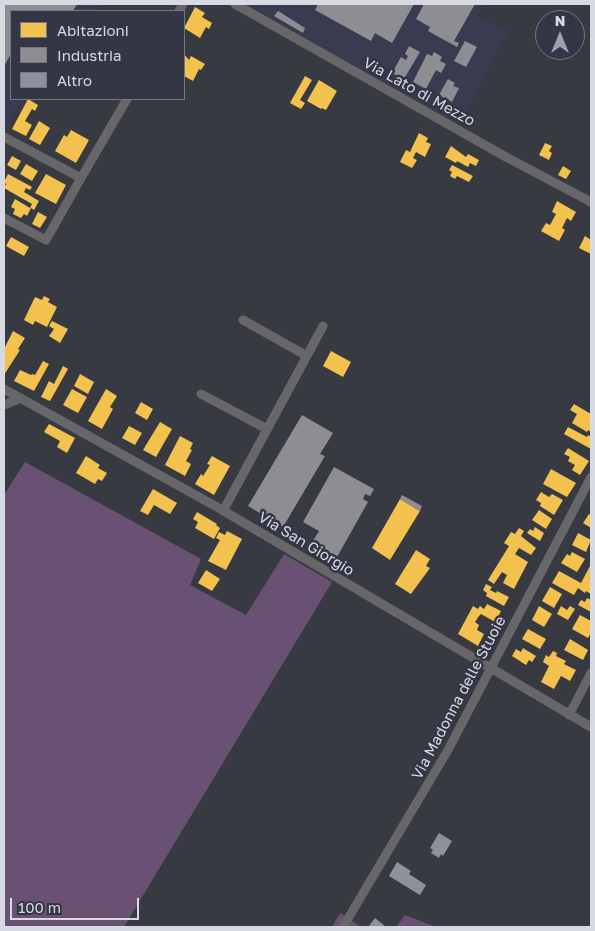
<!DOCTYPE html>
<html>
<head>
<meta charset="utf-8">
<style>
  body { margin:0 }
  #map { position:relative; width:595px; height:931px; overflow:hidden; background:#383a42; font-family:"Golos Text",sans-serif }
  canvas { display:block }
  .frame { position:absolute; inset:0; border:5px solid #d7d9e3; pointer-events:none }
  .legend { position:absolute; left:10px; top:10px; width:175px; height:90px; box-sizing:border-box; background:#343646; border:1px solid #757785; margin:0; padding:6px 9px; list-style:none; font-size:15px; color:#d7d9e3 }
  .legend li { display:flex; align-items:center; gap:10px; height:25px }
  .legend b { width:25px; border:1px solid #757785 }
  .north { position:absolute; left:535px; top:10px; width:50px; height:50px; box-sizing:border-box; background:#343646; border:1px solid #757785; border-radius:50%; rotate:0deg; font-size:14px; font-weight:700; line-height:20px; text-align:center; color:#d7d9e3 }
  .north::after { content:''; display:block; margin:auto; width:18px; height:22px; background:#9fa1ab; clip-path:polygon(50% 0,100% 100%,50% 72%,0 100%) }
  .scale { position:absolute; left:10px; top:898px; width:129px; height:22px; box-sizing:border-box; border:2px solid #d7d9e3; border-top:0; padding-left:6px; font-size:15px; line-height:18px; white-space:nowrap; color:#d7d9e3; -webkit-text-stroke:4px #343646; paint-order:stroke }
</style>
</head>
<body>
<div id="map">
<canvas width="595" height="931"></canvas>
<div class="frame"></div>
<ul class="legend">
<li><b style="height:14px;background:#f2c14e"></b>Abitazioni</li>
<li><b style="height:14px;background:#8d8d92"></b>Industria</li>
<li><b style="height:14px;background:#8c929d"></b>Altro</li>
</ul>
<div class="north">N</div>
<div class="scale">100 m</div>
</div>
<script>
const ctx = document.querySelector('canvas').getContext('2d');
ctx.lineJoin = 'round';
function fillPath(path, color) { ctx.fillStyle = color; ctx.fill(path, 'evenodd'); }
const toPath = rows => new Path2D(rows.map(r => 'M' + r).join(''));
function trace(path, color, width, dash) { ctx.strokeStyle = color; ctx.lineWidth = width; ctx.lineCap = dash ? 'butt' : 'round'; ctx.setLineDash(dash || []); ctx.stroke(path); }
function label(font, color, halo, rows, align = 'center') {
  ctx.font = font + ' "Golos Text",sans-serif'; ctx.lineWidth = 5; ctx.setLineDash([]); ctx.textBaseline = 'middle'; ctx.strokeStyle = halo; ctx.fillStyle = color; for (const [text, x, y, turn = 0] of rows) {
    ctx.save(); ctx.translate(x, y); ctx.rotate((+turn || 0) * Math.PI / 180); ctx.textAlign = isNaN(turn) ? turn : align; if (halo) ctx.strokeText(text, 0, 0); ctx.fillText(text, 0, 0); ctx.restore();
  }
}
fillPath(toPath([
  [4,4,103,4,96,11,11,11,11,99,22,99,5,132],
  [245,4,483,4,478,15,509,31,458,125]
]), '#393c50');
fillPath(toPath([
  [25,462,201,559,190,585,246,615,284,554,332,582,124,927,4,927,4,495],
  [340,913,361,927,332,927],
  [405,915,436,927,396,927]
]), '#685173');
fillPath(toPath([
  [195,7,205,13,202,17,212,23,209,29,206,27,200,38,184,28],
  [184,54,189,60,191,56,205,64,201,70,199,69,193,81,184,76],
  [305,76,312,80,300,100,305,103,301,109,290,103],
  [319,80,337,91,326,110,322,108,321,109,307,101],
  [28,99,38,105,35,111,32,109,25,121,32,125,26,136,12,129],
  [39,121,50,128,40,145,29,139],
  [71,130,89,140,76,163,55,151,64,135,67,137],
  [419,133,428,138,426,142,431,144,425,157,416,152,413,158,417,160,412,168,400,162,406,150,410,152],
  [545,143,552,146,549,151,552,153,549,160,539,155],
  [451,146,466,157,468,154,479,160,476,166,470,163,468,167,457,161,456,163,445,157],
  [12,156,21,161,16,170,7,165],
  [26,164,38,171,32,181,20,174],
  [452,165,473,176,469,182,457,176,455,179,450,176,452,172,449,170],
  [563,166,571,171,566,179,558,175],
  [8,174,32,187,30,190,26,188,24,192,39,201,34,210,31,208,27,216,24,214,21,218,13,214,15,209,11,207,15,199,30,208,32,204,4,188,6,184,4,182],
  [46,174,66,185,56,204,35,193],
  [557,201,576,212,571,221,567,218,562,228,565,230,559,241,541,231,546,223,550,225,556,214,552,212],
  [38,212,47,217,40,228,32,224],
  [585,236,591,240,591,254,579,248],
  [11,237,29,247,24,256,6,246],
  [44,296,50,299,48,302,57,307,47,327,35,321,33,325,24,320,35,297,42,300],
  [52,321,68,329,60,343,49,336,54,329,49,326],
  [13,331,25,338,18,349,20,350,4,375,4,349],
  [331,351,351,362,343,377,323,366],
  [43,361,49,364,34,391,14,381,20,370,31,375,32,374,35,375],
  [63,366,68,369,50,401,41,397,49,381,54,384],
  [80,374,94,382,88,394,74,386],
  [72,389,87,397,78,413,63,405],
  [106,389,117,396,110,407,113,409,102,429,88,421],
  [141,402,153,409,147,420,135,413],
  [574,404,591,414,591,432,588,430,587,432,572,423,577,414,570,410],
  [160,422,172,429,156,457,143,450],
  [49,424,75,438,67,453,57,447,60,441,44,432],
  [129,426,142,433,135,445,122,438],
  [568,427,587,437,588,435,591,437,591,449,564,434],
  [180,436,193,443,190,449,192,450,186,461,191,464,185,476,165,465],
  [568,448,589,461,580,475,572,470,575,465,568,461,570,457,564,454],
  [86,456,100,465,98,468,107,473,102,481,98,479,95,484,76,473],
  [212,456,230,466,214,495,195,484,201,474,203,476,210,465,207,464],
  [551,469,576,483,567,497,543,484],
  [153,489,177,503,170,514,154,505,148,515,140,511],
  [541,492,549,497,552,494,563,500,554,515,540,506,541,503,536,500],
  [400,499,420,511,390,560,372,548],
  [539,510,552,519,546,529,532,520],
  [197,512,217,524,216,525,220,528,214,539,195,528,198,522,193,519],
  [589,514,591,515,591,528,583,523],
  [535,527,544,533,540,541,527,533,530,529,533,531],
  [519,528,524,531,521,536,536,548,531,555,519,548,515,554,528,562,514,589,503,583,507,575,502,572,494,584,488,580,509,546,504,543,511,532,515,534],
  [227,531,242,539,226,570,208,561,220,540,216,538,219,532,225,535],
  [578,533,591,540,586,552,572,545],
  [416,550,430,559,426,566,430,568,411,594,395,584],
  [572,552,585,559,577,572,561,563,567,554,570,556],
  [591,564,591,594,586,591,585,593,578,588,574,595,552,583,559,571,581,583],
  [206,570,220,579,212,591,198,583],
  [486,584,492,587,490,590,496,593,497,591,509,597,504,606,486,596,487,593,483,590],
  [550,587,562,594,554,608,542,601],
  [587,598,591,600,591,612,578,605,581,600,585,602],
  [487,604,501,611,499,615,501,616,497,623,481,614,479,616,475,622,479,625,477,630,484,634,478,646,458,634,473,606,478,609,480,606,484,609],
  [539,606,552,614,544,627,532,620],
  [561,606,567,610,570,606,575,609,568,620,557,614],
  [580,615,591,621,591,633,588,638,572,629],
  [528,629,546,639,540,649,522,639],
  [570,639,588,650,583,660,564,650],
  [523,648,536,656,532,662,529,660,526,665,512,656,516,649,521,652],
  [553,651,557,653,556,656,566,661,564,664,576,670,570,681,561,676,554,689,541,682,549,666,543,662,546,655,549,657]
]), '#f2c14e');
fillPath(toPath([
  [4,4,77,4,73,11,11,11,11,54,4,66],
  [318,4,414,4,392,43,375,33,371,41,315,10],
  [424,4,475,4,454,41,459,43,457,47,428,31,430,27,416,19],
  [278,11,305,28,303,33,274,16],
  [465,41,477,47,466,67,454,61],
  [409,46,420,52,404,79,392,73,401,57,406,60,408,56,405,54],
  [434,52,442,57,440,61,446,64,441,73,436,70,426,89,413,82,427,54,432,56],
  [448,79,455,83,453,86,459,88,452,102,439,95],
  [302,415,333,433,320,454,325,456,283,527,248,506],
  [334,467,374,489,370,496,365,494,363,499,368,502,337,557,317,546,318,544,313,541,319,531,303,522],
  [402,495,422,506,420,511,400,499]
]), '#8d8d92');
fillPath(toPath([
  [439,833,452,841,443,856,441,854,439,858,431,853,433,850,430,848],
  [397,862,411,871,409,874,426,885,420,895,389,876],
  [375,918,384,925,383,927,371,927,369,926]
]), '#8c929d');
trace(toPath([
  [235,4,506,157,591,202],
  [179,11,183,4],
  [4,137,81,178,127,99],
  [4,218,46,240,81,178],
  [243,320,307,356],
  [4,389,217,507,591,727],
  [201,394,267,429],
  [4,405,21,398],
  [223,511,323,326],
  [569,715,591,673],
  [343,927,448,750,591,477]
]), '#67676a', 9);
label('15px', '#d7d9e3', '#343646', [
  ["Via Lato di Mezzo",419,92,29],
  ["Via San Giorgio",306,544,31],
  ["Via Madonna delle Stuoie",459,698,-62]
]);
</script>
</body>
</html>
